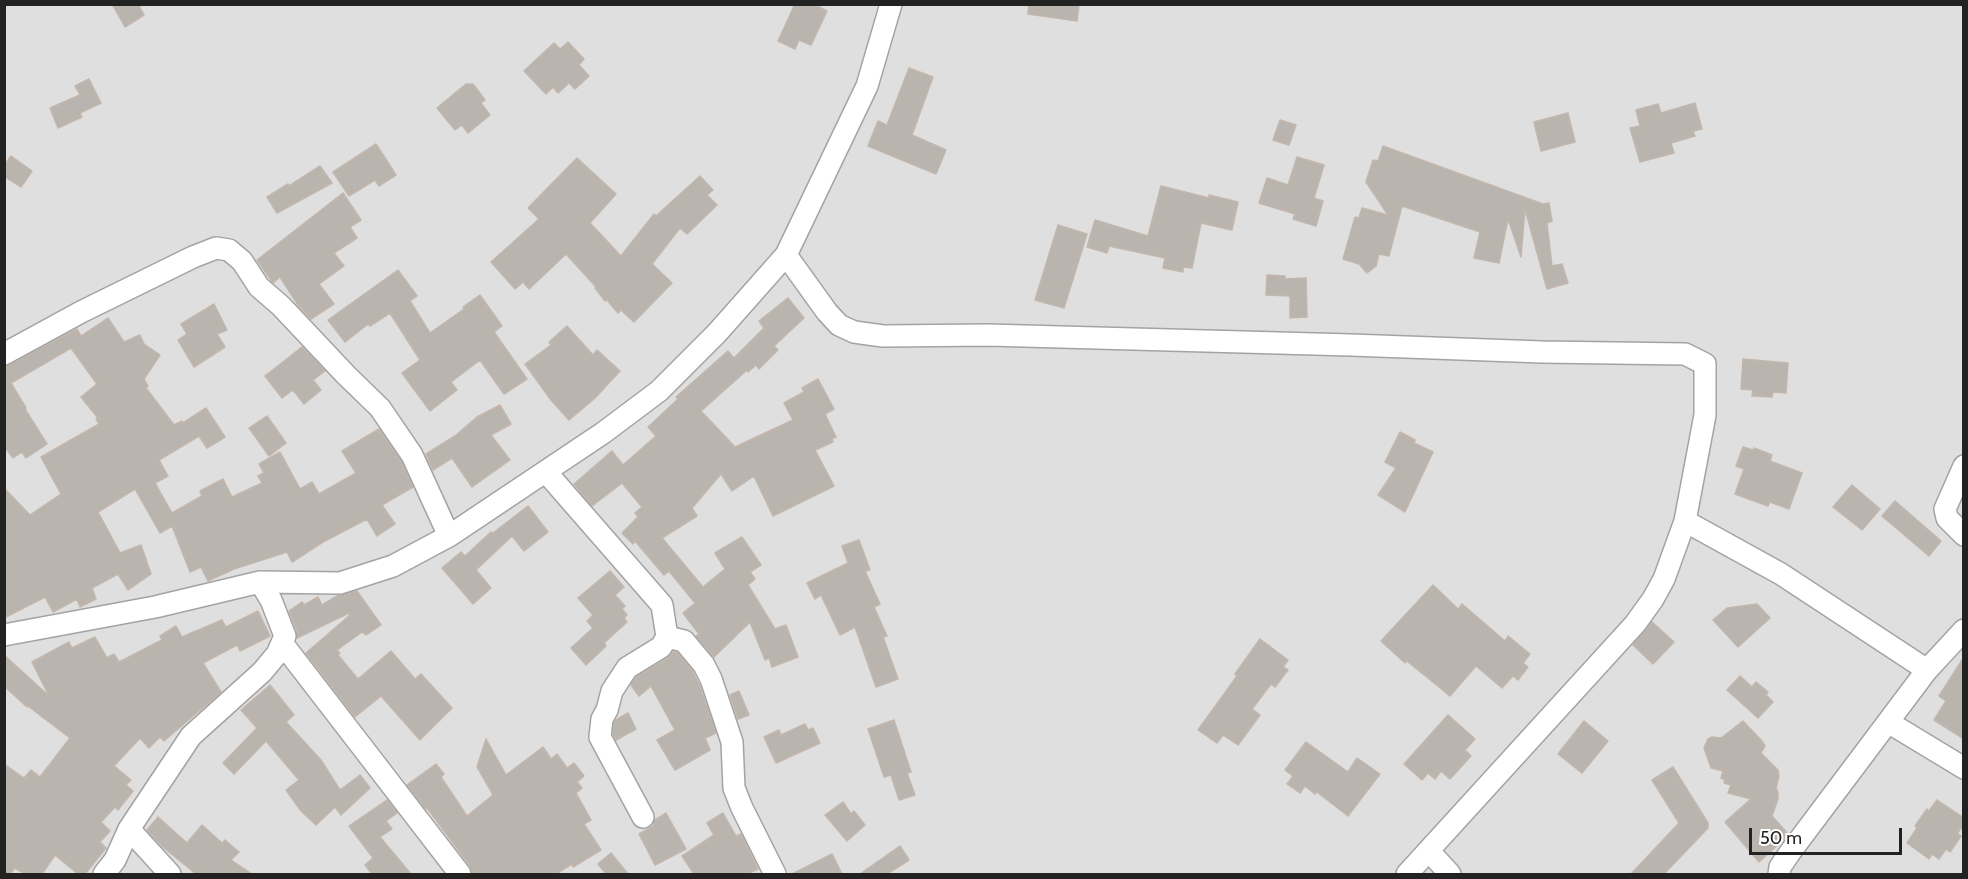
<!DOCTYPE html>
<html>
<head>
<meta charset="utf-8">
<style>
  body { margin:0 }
  #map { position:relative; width:1968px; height:879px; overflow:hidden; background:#f1eeea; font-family:Cabin,sans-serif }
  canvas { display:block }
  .frame { position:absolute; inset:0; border:6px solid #222; pointer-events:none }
  .scale { position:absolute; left:1749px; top:828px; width:153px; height:27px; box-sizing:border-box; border:3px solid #222; border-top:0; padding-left:8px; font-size:18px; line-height:21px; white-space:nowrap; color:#222; -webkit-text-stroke:4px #fff; paint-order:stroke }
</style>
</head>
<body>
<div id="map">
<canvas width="1968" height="879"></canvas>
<div class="frame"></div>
<div class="scale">50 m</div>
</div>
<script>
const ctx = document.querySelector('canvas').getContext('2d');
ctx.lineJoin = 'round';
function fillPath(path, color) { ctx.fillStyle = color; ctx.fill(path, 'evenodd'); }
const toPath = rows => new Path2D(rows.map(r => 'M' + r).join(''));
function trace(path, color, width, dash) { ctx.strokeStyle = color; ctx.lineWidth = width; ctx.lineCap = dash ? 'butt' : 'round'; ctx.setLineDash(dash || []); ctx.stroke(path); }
fillPath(toPath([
  [5,5,1963,5,1963,874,5,874]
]), '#e0dfdf');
const building = toPath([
  [112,4,138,4,144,15,125,27,112,4],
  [795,4,813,4,827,11,811,45,799,40,795,49,778,41,795,4],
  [1029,4,1079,4,1077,21,1028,14,1029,4],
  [568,42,584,59,579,65,589,76,575,89,569,83,558,93,553,87,546,94,524,71,554,43,560,49,568,42],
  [909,68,933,77,912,135,946,150,936,174,868,146,878,121,887,125,909,68],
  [89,79,101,103,80,113,82,117,58,128,50,108,80,95,75,86,89,79],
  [466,84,473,84,485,100,481,103,490,115,468,133,462,125,455,130,437,108,466,84],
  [1695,103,1702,129,1693,131,1695,136,1671,143,1674,153,1640,162,1630,128,1640,126,1636,110,1658,104,1661,113,1695,103],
  [1568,113,1575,142,1541,151,1534,122,1568,113],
  [1280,120,1296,125,1289,145,1273,140,1280,120],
  [376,144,396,175,379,186,375,180,349,196,333,172,376,144],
  [1383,146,1543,204,1549,203,1552,221,1547,223,1552,266,1562,264,1568,283,1547,289,1525,209,1521,257,1508,219,1499,263,1474,258,1480,232,1402,206,1389,256,1379,254,1376,266,1367,273,1359,264,1343,259,1355,217,1359,218,1362,208,1388,215,1366,182,1373,160,1378,161,1383,146],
  [11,156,32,171,21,187,4,176,4,166,11,156],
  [1297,157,1324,165,1314,198,1323,201,1316,226,1293,219,1295,214,1259,203,1267,178,1288,185,1297,157],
  [577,158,616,194,590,223,621,256,654,214,656,216,700,176,713,190,707,195,717,205,687,234,680,228,652,264,672,283,634,322,621,310,618,313,607,300,605,301,595,288,596,287,566,254,529,289,523,282,515,289,491,262,539,219,528,208,577,158],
  [320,166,332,183,277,213,267,197,288,184,289,186,320,166],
  [1161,186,1209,198,1209,195,1238,202,1232,230,1201,223,1192,268,1183,267,1183,272,1163,268,1165,258,1109,246,1107,253,1087,247,1095,220,1148,236,1161,186],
  [343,193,361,220,350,227,357,238,334,253,344,266,319,284,334,304,311,319,298,305,280,277,273,283,257,260,343,193],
  [1058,225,1087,234,1064,308,1035,300,1058,225],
  [398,270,417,296,410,301,430,333,464,309,463,307,480,295,502,326,494,332,527,379,504,394,480,360,451,382,457,390,430,411,402,373,420,360,390,313,370,326,368,324,345,342,328,320,398,270],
  [1267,275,1285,276,1285,279,1306,278,1307,317,1290,318,1290,296,1266,295,1267,275],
  [788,298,804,318,774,346,778,350,759,369,756,365,748,372,747,370,701,411,735,447,793,420,784,403,804,392,802,388,818,379,834,409,825,414,836,437,832,439,833,442,815,450,834,486,773,516,754,476,732,491,721,474,692,508,697,516,662,538,703,587,725,569,715,553,742,537,761,565,750,572,755,579,748,585,775,629,786,625,798,657,772,667,769,658,765,660,750,622,714,657,696,636,699,634,683,613,695,603,669,571,664,575,635,541,633,544,622,533,638,517,635,513,642,507,622,483,592,506,574,484,612,451,623,465,656,436,648,427,678,399,676,397,728,351,734,358,764,328,759,321,788,298],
  [214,304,227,330,217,334,225,347,194,367,178,340,187,334,181,324,214,304],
  [108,318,124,342,140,335,144,344,160,355,144,379,148,386,146,388,174,425,182,421,183,423,206,408,225,437,207,448,199,436,159,460,168,476,155,483,172,513,202,496,200,491,223,479,232,497,262,483,258,476,264,473,259,464,280,452,300,489,312,482,319,494,356,473,342,451,379,429,401,461,413,487,382,505,395,524,377,536,367,519,323,542,292,562,287,552,234,569,208,581,201,567,190,572,172,526,160,533,135,489,98,512,120,553,141,545,151,574,128,590,118,574,92,588,96,599,80,607,77,599,53,612,45,597,4,618,4,488,30,515,61,494,41,457,99,424,96,419,98,418,81,397,97,384,71,348,11,383,26,408,25,409,47,444,26,458,22,452,13,458,4,446,4,367,77,329,81,336,108,318],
  [567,326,593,355,597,350,620,371,595,398,569,420,551,400,525,364,551,345,549,342,567,326],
  [302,347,325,371,313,380,321,390,304,404,293,390,282,398,265,376,302,347],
  [1743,359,1788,363,1786,393,1773,392,1772,397,1752,396,1753,390,1741,389,1743,359],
  [500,405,511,424,491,435,510,460,472,487,452,458,433,470,426,454,455,436,477,417,500,405],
  [267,416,286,443,269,456,249,428,267,416],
  [1400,432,1415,440,1414,443,1433,452,1405,512,1378,495,1396,468,1385,462,1400,432],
  [1743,447,1753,450,1754,448,1772,455,1770,461,1802,473,1789,509,1770,502,1768,506,1735,494,1744,469,1736,466,1743,447],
  [1852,485,1880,509,1862,530,1833,507,1852,485],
  [1895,501,1941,541,1929,556,1882,516,1895,501],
  [528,506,548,532,524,551,512,536,476,570,491,588,473,604,442,568,461,552,465,556,491,532,493,533,528,506],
  [859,540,870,570,865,571,880,604,874,607,887,636,883,637,898,679,876,687,855,627,840,635,821,595,815,599,807,583,848,563,842,546,859,540],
  [610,571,624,587,615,595,625,606,622,609,627,615,624,618,627,622,604,643,606,646,586,665,571,648,593,628,587,621,593,615,578,598,610,571],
  [1433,585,1458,609,1462,604,1505,641,1508,636,1530,654,1523,663,1528,667,1518,680,1513,676,1502,688,1476,666,1450,696,1407,661,1405,663,1381,641,1433,585],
  [357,591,381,625,366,635,362,632,337,650,340,653,338,655,358,679,391,651,415,679,421,674,452,708,420,740,381,696,355,717,306,653,350,615,349,613,297,638,297,631,289,611,302,602,304,605,318,597,322,605,337,596,357,591],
  [1757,604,1770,618,1738,647,1713,620,1727,608,1757,604],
  [258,611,270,636,240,651,237,645,203,663,221,692,164,741,160,737,149,748,140,738,114,766,131,780,126,785,133,791,118,810,115,807,101,822,110,831,100,842,106,848,85,874,78,874,55,855,42,874,25,874,15,868,10,874,4,874,4,764,24,778,31,770,40,777,70,738,28,706,27,707,4,686,4,655,49,696,32,662,69,642,72,648,95,637,107,658,114,654,119,662,162,640,160,636,176,626,182,637,222,620,226,627,258,611],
  [1652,622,1674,642,1653,664,1633,645,1652,622],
  [1260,639,1288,660,1283,667,1288,670,1275,687,1271,684,1252,709,1260,715,1238,745,1223,735,1217,743,1198,730,1237,676,1235,674,1260,639],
  [673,652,677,652,693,672,699,684,716,733,705,738,710,750,675,770,657,740,675,730,651,686,639,696,631,685,636,677,668,658,673,652],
  [1964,657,1964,739,1934,720,1946,701,1939,696,1964,657],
  [1740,676,1752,687,1756,682,1768,692,1766,695,1773,702,1758,718,1727,690,1740,676],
  [270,685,294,715,286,722,321,760,340,790,360,775,370,788,341,815,335,807,316,825,301,811,286,790,299,780,266,741,234,774,223,763,257,728,241,710,270,685],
  [739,691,749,715,738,719,730,695,739,691],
  [628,713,636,729,616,740,613,734,614,723,616,720,628,713],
  [1448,715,1475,739,1465,750,1471,756,1450,779,1441,771,1435,779,1428,773,1422,780,1404,764,1448,715],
  [894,720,911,772,907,773,915,795,899,800,891,775,884,777,868,729,894,720],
  [1584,721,1608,741,1582,773,1558,754,1584,721],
  [1743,721,1762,741,1765,746,1761,753,1778,770,1779,776,1776,788,1778,792,1778,799,1772,816,1788,834,1781,842,1759,862,1725,822,1751,799,1728,793,1731,785,1724,783,1725,780,1721,778,1723,771,1711,768,1704,748,1708,739,1712,737,1721,738,1743,721],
  [805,724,808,730,813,728,820,743,776,763,764,737,779,730,781,735,805,724],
  [486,739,506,775,543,747,551,759,557,754,567,768,574,763,584,776,577,782,582,788,576,793,591,820,584,824,601,850,573,867,572,864,556,874,472,874,470,866,427,808,426,809,407,785,436,764,444,774,441,777,467,816,493,795,477,767,486,739],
  [1306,742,1348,772,1357,758,1380,774,1348,816,1317,792,1315,794,1305,786,1300,793,1287,784,1293,776,1285,770,1306,742],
  [1673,767,1708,823,1708,828,1664,874,1631,874,1679,823,1652,780,1673,767],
  [387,800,397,813,386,821,392,829,380,837,411,874,372,874,365,865,373,858,349,826,387,800],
  [1937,800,1964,818,1964,824,1957,834,1961,836,1950,852,1946,849,1939,859,1932,854,1929,859,1907,843,1917,828,1915,826,1927,809,1929,811,1937,800],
  [843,802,851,814,854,811,865,825,847,841,825,815,843,802],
  [666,813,686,849,655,865,639,834,653,826,655,820,666,813],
  [723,813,736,836,741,834,758,869,747,874,694,874,682,856,714,835,707,823,723,813],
  [158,817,187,843,202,825,222,843,225,840,239,852,231,860,252,874,196,874,163,847,147,830,158,817],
  [900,846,909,860,887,874,860,874,900,846],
  [611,853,628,874,606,874,598,864,611,853],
  [832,854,842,874,792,874,832,854]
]);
fillPath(building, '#bab4af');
trace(building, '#c2b6ad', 1.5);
const street = toPath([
  [786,255,827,312,839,325,854,332,883,336,988,335,1351,345,1542,352,1685,354,1705,364,1705,415,1685,521,1781,574,1927,670,1964,630],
  [4,354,81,312,193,257,216,248,229,250,242,261,259,287,281,306,346,375,380,408,412,455,449,536],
  [1964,466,1945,509,1947,518,1964,535],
  [546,472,662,605,667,637,661,647,627,668,612,691,607,710,602,719,600,737,643,817],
  [4,635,155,607,260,582,340,583,393,566,449,536,603,433,659,391,717,333,786,255,867,86,891,4],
  [667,637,684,641,704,665,711,679,732,742,734,788,742,808,775,874],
  [282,643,460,874],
  [1888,722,1964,768],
  [129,829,170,874],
  [1429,851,1450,874],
  [104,874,115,860,129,829,191,736,262,672,277,654,285,636,271,600,260,582],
  [1407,874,1635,624,1653,599,1664,579,1685,521],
  [1779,874,1780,867,1791,851,1927,670]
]);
trace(street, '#a3a3a3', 24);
trace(street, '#fff', 21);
</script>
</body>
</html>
